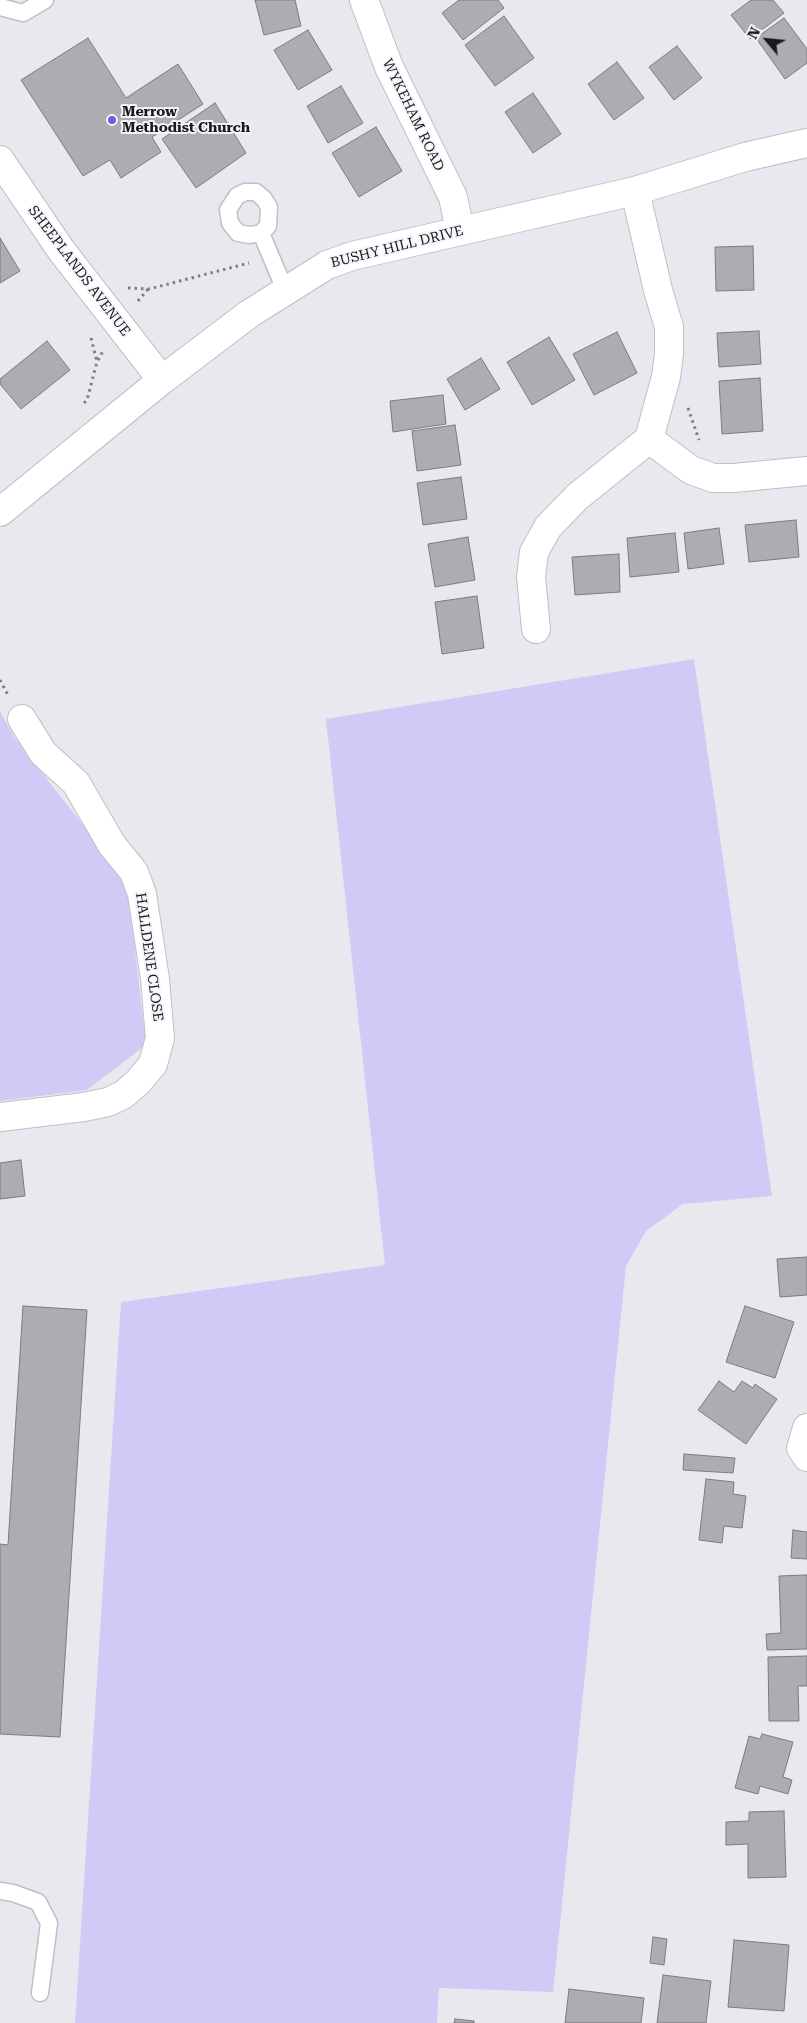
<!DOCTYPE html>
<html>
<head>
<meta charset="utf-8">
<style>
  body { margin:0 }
  #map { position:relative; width:807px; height:2023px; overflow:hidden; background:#e8e8ee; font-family:"Roboto Serif",serif }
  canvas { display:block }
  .north { position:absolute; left:742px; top:15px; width:50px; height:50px; -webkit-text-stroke:4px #f6f5fb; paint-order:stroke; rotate:298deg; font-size:14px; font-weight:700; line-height:20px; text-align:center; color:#19191b }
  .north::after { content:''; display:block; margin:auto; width:18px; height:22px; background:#19191b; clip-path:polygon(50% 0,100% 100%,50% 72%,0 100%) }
</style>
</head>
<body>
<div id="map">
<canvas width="807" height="2023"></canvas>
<div class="north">N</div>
</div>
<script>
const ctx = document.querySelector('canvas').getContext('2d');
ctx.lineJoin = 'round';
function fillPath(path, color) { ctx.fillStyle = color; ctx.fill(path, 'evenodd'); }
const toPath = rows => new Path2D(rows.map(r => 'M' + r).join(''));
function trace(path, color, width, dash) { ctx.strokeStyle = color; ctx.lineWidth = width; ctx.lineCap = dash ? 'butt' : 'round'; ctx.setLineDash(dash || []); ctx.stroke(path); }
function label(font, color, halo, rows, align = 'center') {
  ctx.font = font + ' "Roboto Serif",serif'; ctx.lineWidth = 4; ctx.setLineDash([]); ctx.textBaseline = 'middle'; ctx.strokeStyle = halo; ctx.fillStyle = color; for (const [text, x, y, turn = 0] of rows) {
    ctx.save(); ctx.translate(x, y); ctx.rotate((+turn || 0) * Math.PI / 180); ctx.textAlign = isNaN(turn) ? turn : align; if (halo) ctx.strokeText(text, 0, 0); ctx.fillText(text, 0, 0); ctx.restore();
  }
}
fillPath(toPath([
  [694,659,772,1196,683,1204,646,1231,626,1266,553,1992,439,1988,437,2023,75,2023,121,1302,385,1265,326,719],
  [0,711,14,737,127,881,146,1045,87,1090,0,1101]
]), '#d1caf7');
const building = toPath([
  [255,0,295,0,301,26,264,35,255,0],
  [459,0,498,0,504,8,463,40,442,13,459,0],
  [751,0,773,0,784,13,750,39,731,15,751,0],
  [504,16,534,58,495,86,465,45,504,16],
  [784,18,807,49,807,63,785,79,756,38,784,18],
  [308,30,332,70,298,90,274,50,308,30],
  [88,38,126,98,178,64,203,104,152,137,161,152,121,178,110,160,83,176,21,80,88,38],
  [677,46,702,78,674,100,649,67,677,46],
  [617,62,644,98,614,120,588,84,617,62],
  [341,86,363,123,328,143,307,106,341,86],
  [533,93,561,134,533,153,505,112,533,93],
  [215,103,246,153,196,188,162,139,215,103],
  [376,127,402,171,359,197,332,153,376,127],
  [0,238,20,271,0,283,0,238],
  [753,246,754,290,716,291,715,247,753,246],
  [759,331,761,364,719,367,717,333,759,331],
  [617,332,637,373,594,395,573,354,617,332],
  [549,337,575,380,532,405,507,362,549,337],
  [47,341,70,370,21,409,0,384,0,379,47,341],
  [481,358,500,389,465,410,447,379,481,358],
  [760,378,763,431,722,434,719,381,760,378],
  [443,395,446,424,393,432,390,401,443,395],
  [455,425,461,465,417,471,412,431,455,425],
  [461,477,467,519,423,525,417,483,461,477],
  [796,520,799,557,749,562,745,525,796,520],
  [719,528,724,564,688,569,684,533,719,528],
  [675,533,679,572,630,577,627,538,675,533],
  [468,537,475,580,435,587,428,544,468,537],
  [619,554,620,592,575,595,572,557,619,554],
  [477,596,484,648,442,654,435,602,477,596],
  [21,1160,25,1196,0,1199,0,1163,21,1160],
  [807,1257,807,1295,780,1297,777,1259,807,1257],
  [23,1306,87,1310,60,1737,0,1734,0,1544,8,1545,23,1306],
  [745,1306,794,1322,775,1378,726,1362,745,1306],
  [719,1381,734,1392,742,1381,753,1388,755,1384,777,1399,746,1444,698,1410,719,1381],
  [684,1454,735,1458,733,1473,683,1470,684,1454],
  [706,1479,734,1482,733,1494,746,1496,742,1528,724,1526,722,1543,699,1540,706,1479],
  [793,1530,807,1532,807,1559,791,1558,793,1530],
  [807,1575,807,1649,767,1650,766,1634,781,1633,779,1576,807,1575],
  [807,1656,807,1686,798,1686,799,1721,769,1721,768,1657,807,1656],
  [762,1734,793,1742,783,1777,792,1780,788,1794,760,1786,758,1794,735,1788,749,1736,760,1739,762,1734],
  [784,1811,786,1877,748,1878,748,1844,726,1845,726,1822,749,1821,749,1812,784,1811],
  [653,1937,667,1939,664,1965,650,1963,653,1937],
  [734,1940,789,1945,784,2011,728,2007,734,1940],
  [663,1975,711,1981,706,2023,657,2023,663,1975],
  [569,1989,644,1998,641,2023,565,2023,569,1989],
  [455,2019,474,2021,474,2023,454,2023,455,2019]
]);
fillPath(building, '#acacb2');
trace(building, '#7b7b80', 1);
const service = toPath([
  [0,7,23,13,45,0],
  [261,233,250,235,238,233,230,223,228,210,237,196,245,192,256,192,264,199,269,207,268,226,261,233,285,290],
  [0,1891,13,1893,38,1902,49,1923,40,1993]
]);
const minor = toPath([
  [364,0,389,67,453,197,460,231],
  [0,160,61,250,162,380],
  [649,439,691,470,713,478,734,478,807,471],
  [0,512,162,380,249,314,327,265,352,256,635,191,745,157,807,143],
  [536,629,531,577,534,552,548,527,577,497,649,439,666,377,669,354,669,327,658,290,635,191],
  [0,1117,84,1107,108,1102,123,1095,138,1082,153,1064,160,1038,155,979,142,894,134,872,112,845,76,783,43,753,22,719],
  [807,1428,801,1448,807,1457]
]);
trace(service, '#c0bfc5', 19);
trace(minor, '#c0bfc5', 30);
trace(toPath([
  [128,288,149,289,249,263],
  [138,301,148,289],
  [91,338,97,362],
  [84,403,87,400,97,362,103,351],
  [688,408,699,440],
  [0,680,8,695]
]), '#7f7f83', 3, [2.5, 4]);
trace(service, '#fff', 16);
trace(minor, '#fff', 28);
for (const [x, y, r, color] of [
  [112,120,5,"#7d5cd6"]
]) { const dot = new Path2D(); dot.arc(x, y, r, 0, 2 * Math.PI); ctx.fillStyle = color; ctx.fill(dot); trace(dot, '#f6f5fb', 2); }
label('bold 14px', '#19191b', '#f6f5fb', [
  ["Merrow",122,112],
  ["Methodist Church",122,128]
], 'left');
label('14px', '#19191b', '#f6f5fb', [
  ["WYKEHAM ROAD",413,115,64],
  ["BUSHY HILL DRIVE",397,247,-14],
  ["SHEEPLANDS AVENUE",79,271,53],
  ["HALLDENE CLOSE",149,957,82]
]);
</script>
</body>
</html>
